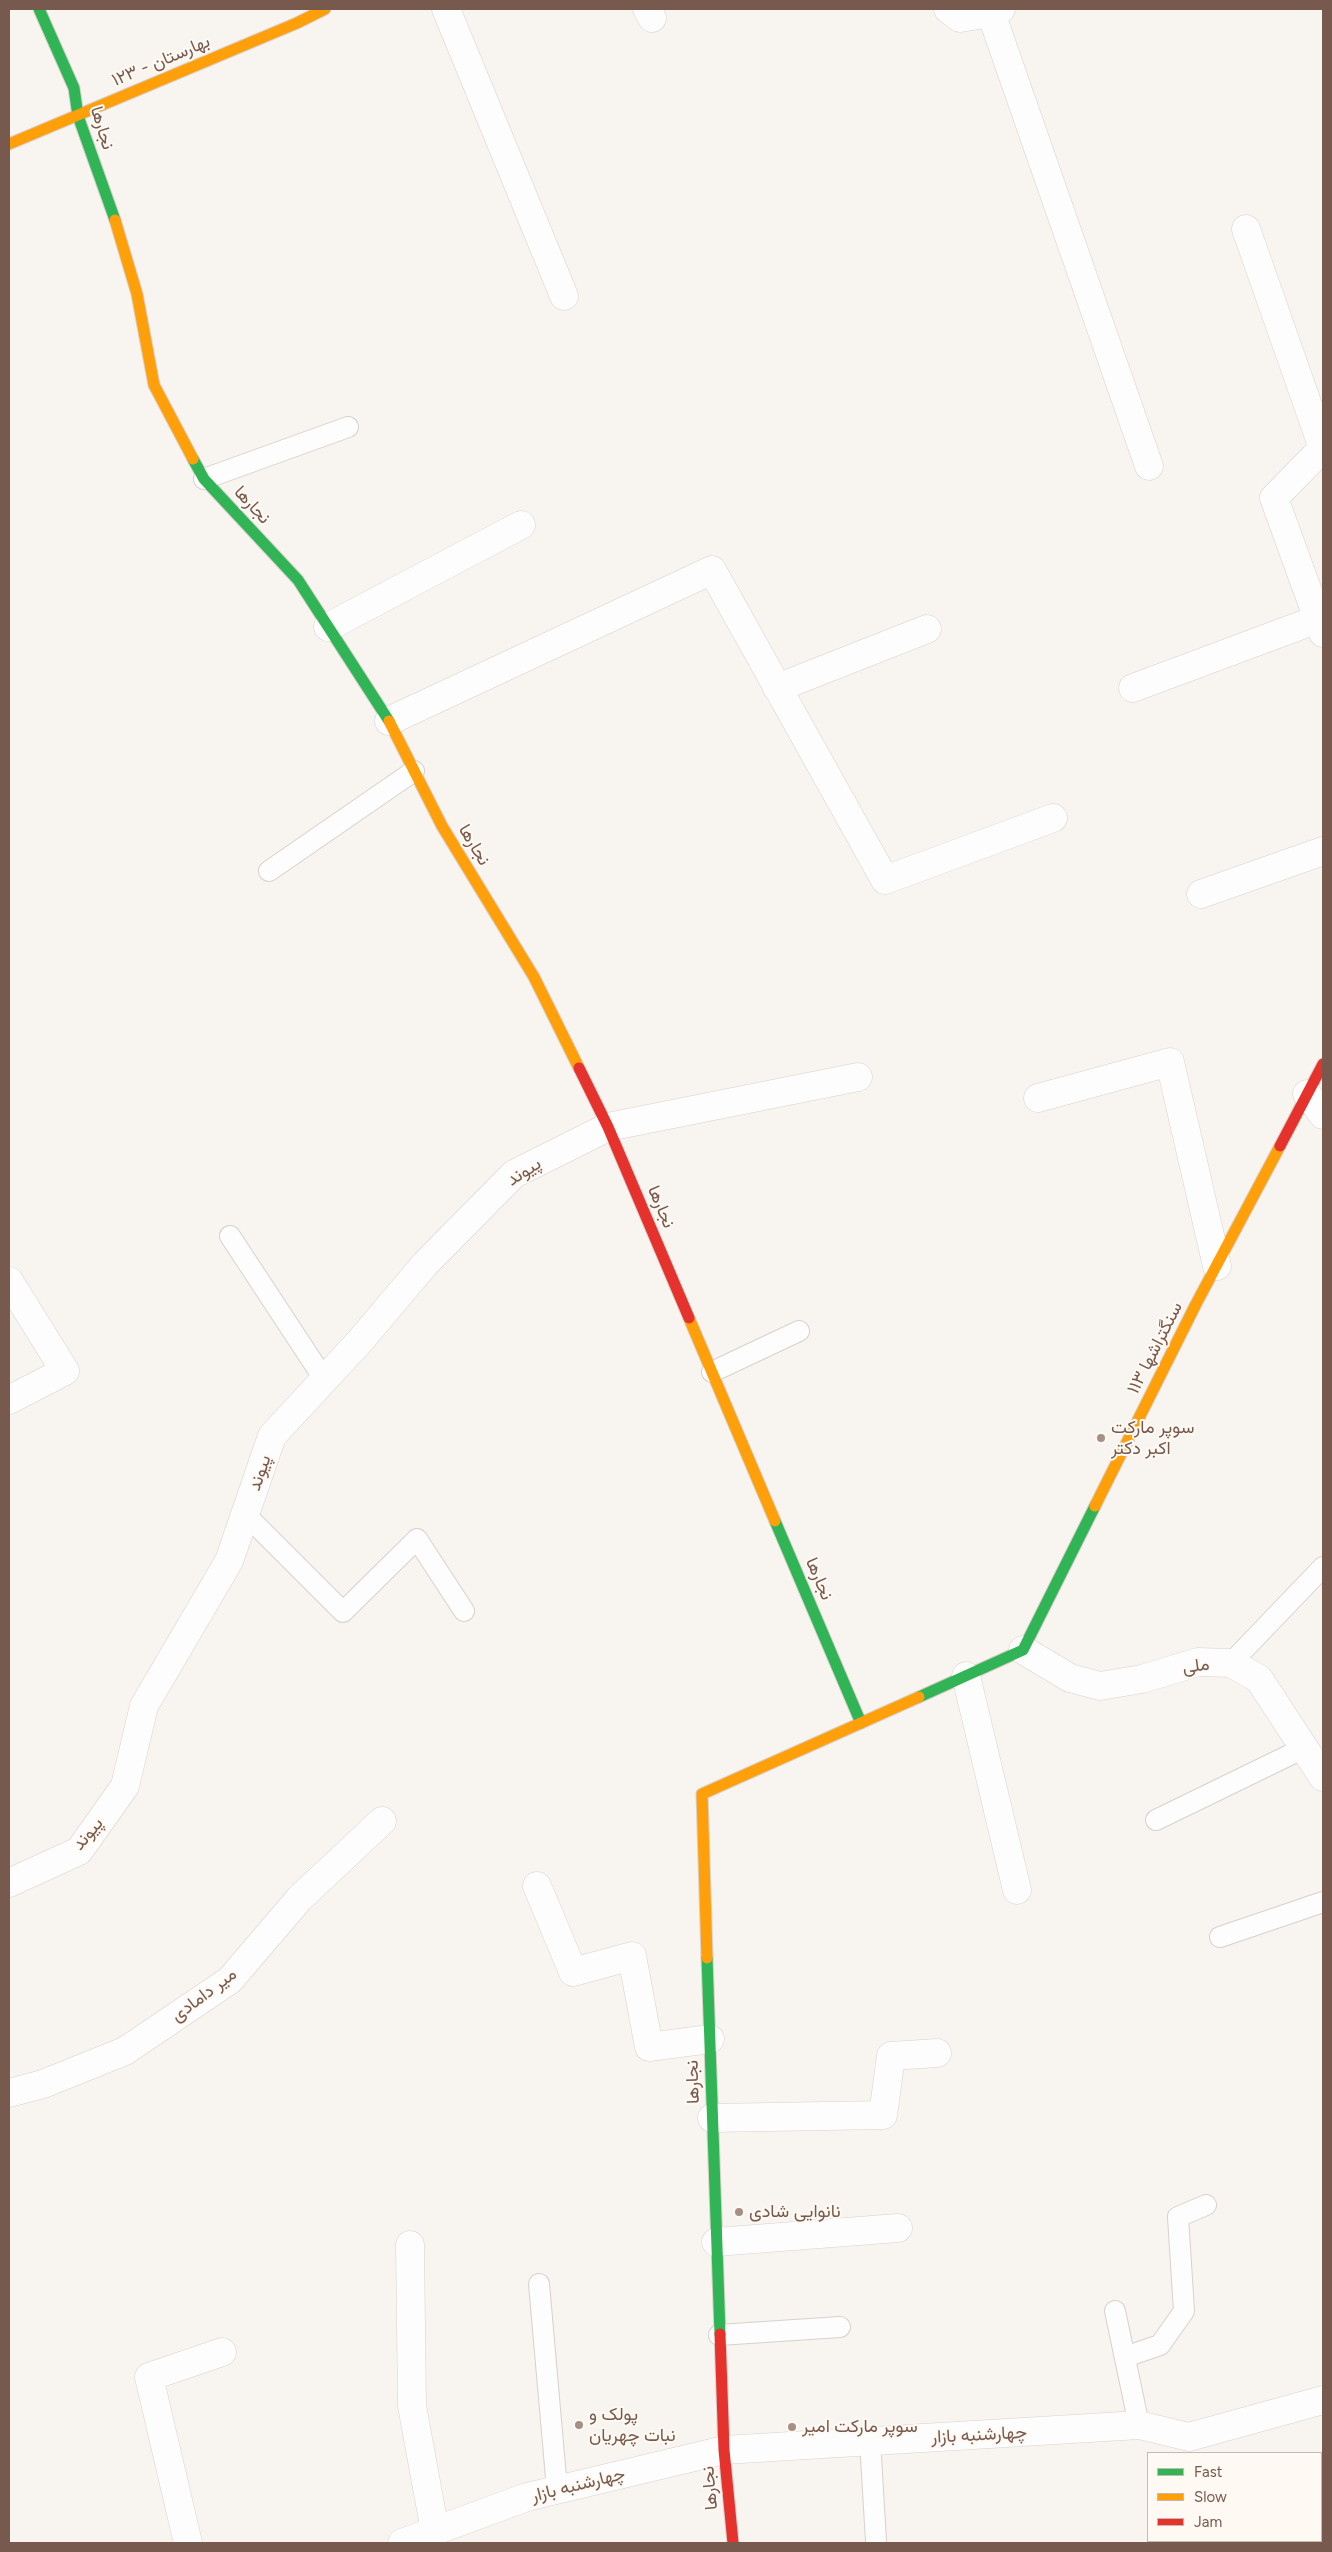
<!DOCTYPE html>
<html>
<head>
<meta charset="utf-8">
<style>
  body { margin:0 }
  #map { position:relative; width:1332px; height:2552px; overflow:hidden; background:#f8f4f0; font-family:Figtree,sans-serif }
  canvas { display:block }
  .frame { position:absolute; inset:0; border:10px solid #78594e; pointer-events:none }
  .legend { position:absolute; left:1147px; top:2452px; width:175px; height:90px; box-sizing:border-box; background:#fef9f2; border:1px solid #c8b9b0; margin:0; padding:6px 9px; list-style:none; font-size:15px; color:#78594e }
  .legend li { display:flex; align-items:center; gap:10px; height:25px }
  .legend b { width:25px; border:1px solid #c8b9b0 }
</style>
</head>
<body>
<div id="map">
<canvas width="1332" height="2552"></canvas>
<div class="frame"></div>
<ul class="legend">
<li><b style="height:6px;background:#30b455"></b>Fast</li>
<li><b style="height:6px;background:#ff9f0a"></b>Slow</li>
<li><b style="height:6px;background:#e5322d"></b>Jam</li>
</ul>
</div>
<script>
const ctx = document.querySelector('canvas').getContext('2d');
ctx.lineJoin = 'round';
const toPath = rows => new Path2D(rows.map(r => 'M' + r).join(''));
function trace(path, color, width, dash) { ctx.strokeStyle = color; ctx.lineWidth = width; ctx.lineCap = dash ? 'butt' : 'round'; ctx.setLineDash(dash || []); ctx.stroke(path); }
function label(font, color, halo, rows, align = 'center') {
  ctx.font = font + ' Figtree,Vazirmatn,sans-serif'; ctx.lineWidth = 4; ctx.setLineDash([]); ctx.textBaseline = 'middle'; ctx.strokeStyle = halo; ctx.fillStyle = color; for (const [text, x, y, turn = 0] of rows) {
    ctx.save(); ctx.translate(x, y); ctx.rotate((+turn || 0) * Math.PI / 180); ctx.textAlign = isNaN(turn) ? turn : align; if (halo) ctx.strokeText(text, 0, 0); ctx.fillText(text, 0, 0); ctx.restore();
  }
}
const lane = toPath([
  [204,479,348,427],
  [269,871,414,771],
  [230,1236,324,1379],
  [712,1372,799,1331],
  [245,1514,343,1612,417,1539,464,1611],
  [1231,1663,1323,1567],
  [1156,1820,1304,1748],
  [1220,1937,1323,1902],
  [539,2284,557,2489],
  [1115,2311,1139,2425],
  [719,2335,840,2327],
  [1125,2357,1160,2345,1184,2311,1178,2217,1206,2205],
  [870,2441,876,2541]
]);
const street = toPath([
  [446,9,564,296],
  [647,9,652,18],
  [948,9,960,18,991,13,1001,9],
  [991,13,1149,466],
  [1246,229,1323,448,1274,498,1323,633],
  [328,627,521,525],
  [777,688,927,629],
  [1133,688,1318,619],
  [389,721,712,570,885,880,1053,818],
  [1201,894,1323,851],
  [1307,1094,1323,1115],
  [1038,1098,1170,1062,1217,1266],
  [9,1281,65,1371,9,1400],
  [1023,1650,1070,1678,1100,1686,1142,1679,1198,1662,1231,1663,1259,1679,1323,1777],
  [966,1676,1017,1890],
  [9,1883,79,1851,125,1786,144,1706,229,1561,272,1436,361,1340,425,1264,514,1174,608,1127,858,1077],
  [537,1886,573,1972,632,1956,649,2047,710,2039],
  [9,2093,43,2084,125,2051,230,1980,299,1899,382,1821],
  [712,2118,883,2115,891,2056,937,2053],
  [716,2242,898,2228],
  [410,2245,412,2406,435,2531],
  [188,2543,149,2377,222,2352],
  [402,2543,527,2497,724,2450,1139,2425,1189,2437,1323,2400]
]);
const fast = toPath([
  [39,9,74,88,78,116,115,220],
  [193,459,204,479,298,580,389,721],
  [775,1521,861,1723],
  [919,1697,1023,1650,1095,1506],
  [707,1958,720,2334]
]);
const slow = toPath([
  [9,144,297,23,325,9],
  [115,220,137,294,154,385,193,459],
  [389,721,442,826,534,977,579,1068],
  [689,1318,775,1521],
  [1095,1506,1196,1304,1280,1146],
  [707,1958,702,1794,919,1697]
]);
const jam = toPath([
  [579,1068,608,1127,689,1318],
  [1280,1146,1323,1064],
  [720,2334,724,2450,733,2543]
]);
trace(lane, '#d8d1cd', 22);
trace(street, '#d8d1cd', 29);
trace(fast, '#d8d0cb', 13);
trace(slow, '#d8d0cb', 13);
trace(jam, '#d8d0cb', 13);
trace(lane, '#fefdfd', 20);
trace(street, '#fefdfd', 28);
trace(fast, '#30b455', 11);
trace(slow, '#ff9f0a', 11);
trace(jam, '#e5322d', 11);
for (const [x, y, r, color] of [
  [1101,1438,5,"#a58f87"],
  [739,2212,5,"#a58f87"],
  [579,2425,5,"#a58f87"],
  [792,2427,5,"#a58f87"]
]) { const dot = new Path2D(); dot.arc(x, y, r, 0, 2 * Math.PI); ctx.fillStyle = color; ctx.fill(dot); trace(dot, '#fef9f2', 2); }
label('18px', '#78594e', '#fef9f2', [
  ["بهارستان - ۱۲۳",161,61,-23],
  ["نجارها",102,128,73],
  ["نجارها",252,505,47],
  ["نجارها",474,845,59],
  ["پیوند",524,1172,-33],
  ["نجارها",661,1207,67],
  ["سنگتراشها ۱۱۳",1155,1348,-63],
  ["پیوند",260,1473,-71],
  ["نجارها",819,1579,67],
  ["ملی",1196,1666,-8],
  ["پیوند",88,1834,-50],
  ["میر دامادی",204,1995,-37],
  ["نجارها",693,2082,-92],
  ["چهارشنبه بازار",979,2435,-3],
  ["چهارشنبه بازار",578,2485,-14],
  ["نجارها",710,2488,-95]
]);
label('18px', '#78594e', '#fef9f2', [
  ["سوپر مارکت",1111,1428],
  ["اکبر دکتر",1111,1449],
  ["نانوایی شادی",749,2212],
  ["پولک و",589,2415],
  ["نبات چهریان",589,2436],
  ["سوپر مارکت امیر",802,2427]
], 'left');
</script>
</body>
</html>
